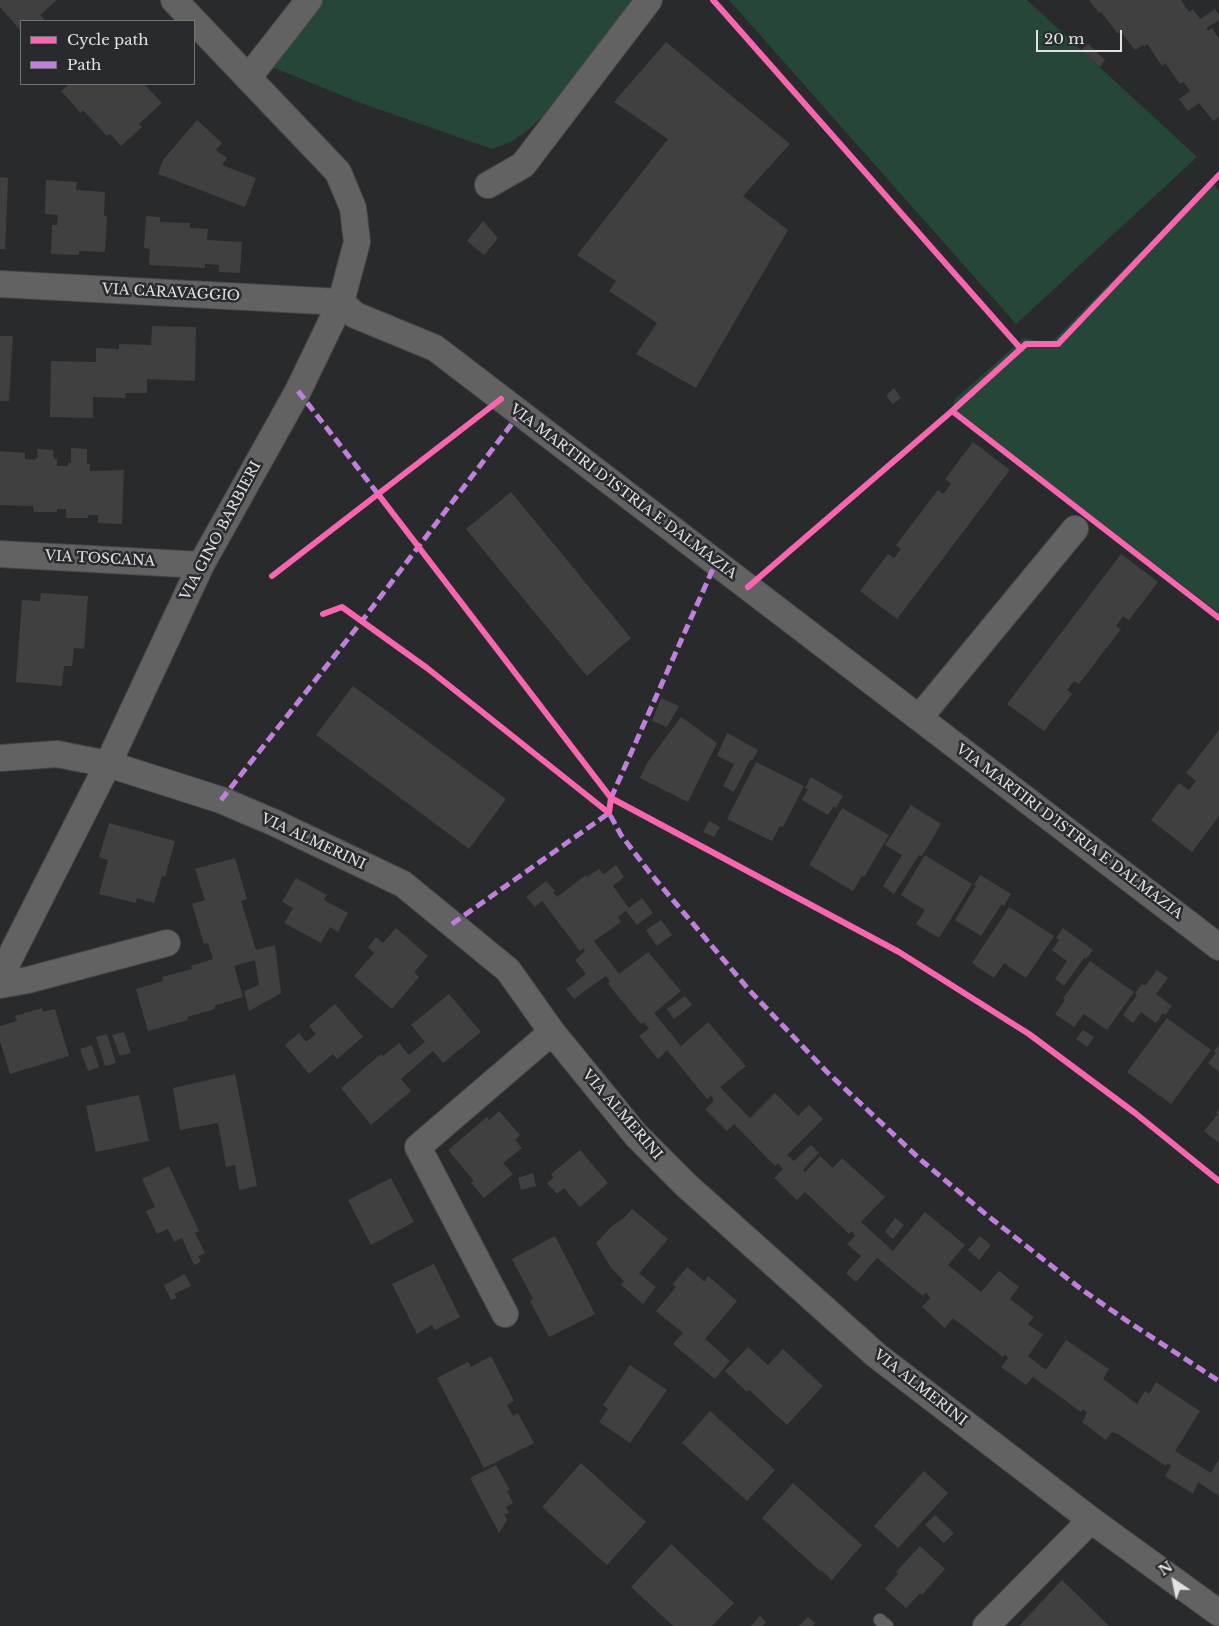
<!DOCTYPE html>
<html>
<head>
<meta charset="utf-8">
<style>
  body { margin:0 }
  #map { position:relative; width:1219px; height:1626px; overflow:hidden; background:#292a2c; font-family:"Libre Baskerville",serif }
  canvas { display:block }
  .legend { position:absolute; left:20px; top:20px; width:175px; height:65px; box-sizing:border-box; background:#282a2d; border:1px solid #727476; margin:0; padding:6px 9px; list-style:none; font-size:15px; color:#e1e2e4 }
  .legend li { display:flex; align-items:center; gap:10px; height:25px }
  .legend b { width:25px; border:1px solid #727476 }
  .north { position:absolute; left:1149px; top:1556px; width:50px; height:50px; -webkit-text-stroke:4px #282a2d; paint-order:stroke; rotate:326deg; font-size:14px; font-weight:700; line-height:20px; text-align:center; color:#e1e2e4 }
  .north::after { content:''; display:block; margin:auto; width:18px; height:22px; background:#e1e2e4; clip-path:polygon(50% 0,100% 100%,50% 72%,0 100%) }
  .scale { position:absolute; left:1036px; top:30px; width:86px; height:22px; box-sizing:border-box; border:2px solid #e1e2e4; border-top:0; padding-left:6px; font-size:15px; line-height:18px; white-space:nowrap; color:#e1e2e4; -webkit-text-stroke:4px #282a2d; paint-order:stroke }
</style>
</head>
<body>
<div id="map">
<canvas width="1219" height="1626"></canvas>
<ul class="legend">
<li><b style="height:6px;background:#f766af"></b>Cycle path</li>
<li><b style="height:6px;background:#c07fdc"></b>Path</li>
</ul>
<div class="north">N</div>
<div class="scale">20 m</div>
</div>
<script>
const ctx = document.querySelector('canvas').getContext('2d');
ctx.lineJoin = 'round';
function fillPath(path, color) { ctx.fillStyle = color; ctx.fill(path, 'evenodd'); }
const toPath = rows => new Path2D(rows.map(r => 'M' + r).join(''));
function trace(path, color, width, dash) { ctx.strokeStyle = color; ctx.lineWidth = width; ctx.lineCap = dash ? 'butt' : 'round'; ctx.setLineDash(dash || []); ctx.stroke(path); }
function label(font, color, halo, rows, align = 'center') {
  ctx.font = font + ' "Libre Baskerville",serif'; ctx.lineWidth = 5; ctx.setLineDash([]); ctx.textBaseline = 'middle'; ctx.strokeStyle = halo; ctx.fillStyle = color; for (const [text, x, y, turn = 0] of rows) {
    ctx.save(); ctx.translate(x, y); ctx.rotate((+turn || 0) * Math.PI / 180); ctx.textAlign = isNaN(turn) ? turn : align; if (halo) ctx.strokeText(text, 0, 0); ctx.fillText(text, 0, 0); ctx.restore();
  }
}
fillPath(toPath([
  [306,0,633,0,544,115,527,131,511,142,492,149,358,102,270,66],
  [729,0,1027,0,1197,157,1016,324],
  [1212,180,1219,192,1219,613,958,414,953,406,955,399,1024,338,1050,344]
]), '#264737');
fillPath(toPath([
  [0,0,57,0,40,15,46,21,21,21,21,31,0,7],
  [1089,0,1181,0,1189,12,1193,9,1200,19,1215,9,1219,15,1219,20,1206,28,1208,31,1212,28,1219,39,1219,117,1213,121,1199,103,1188,111,1179,99,1190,91,1183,82,1180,84,1165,63,1162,66,1147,44,1144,47,1143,45,1135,50,1121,32,1118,34,1101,12,1099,13],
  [666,42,790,144,743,196,788,230,696,388,636,354,657,323,609,291,616,281,577,255,668,139,614,102],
  [1088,44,1105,60,1100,67,1081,50],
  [69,84,144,84,162,103,139,124,142,127,121,146,110,134,107,136,83,110,81,113,61,91],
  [197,120,222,143,216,150,227,158,222,165,256,178,245,207,158,174,163,160],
  [0,177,8,178,5,249,0,249],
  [46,180,77,182,76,190,105,192,104,216,107,216,105,252,79,251,79,255,51,254,52,225,57,225,58,215,45,214],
  [146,216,160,217,160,222,190,223,190,228,208,229,207,240,242,242,240,273,219,272,219,265,205,264,205,268,149,265,150,249,144,248],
  [483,221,498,238,484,255,467,241],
  [152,326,196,327,195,381,147,379,147,393,125,393,126,398,93,397,93,418,50,417,51,361,96,362,96,348,119,349,119,344,151,345],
  [0,336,13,336,9,401,0,401],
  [894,388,901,398,893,404,886,396],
  [973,442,1010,470,897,619,860,591,888,554,894,558,901,549,896,545,938,490,943,494,951,484,945,479],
  [71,448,87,449,87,464,90,464,90,471,124,470,122,524,98,523,98,515,88,515,88,518,66,518,66,509,57,509,57,512,34,512,33,506,0,505,0,451,25,453,25,459,35,460,36,458,38,458,37,449,53,450,54,459,57,459,57,466,68,466,68,463,71,463],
  [511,492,631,638,587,676,466,529],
  [1121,554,1158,582,1129,620,1123,616,1116,626,1121,629,1079,684,1074,681,1067,690,1072,694,1044,731,1007,704],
  [41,593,88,596,84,649,74,648,72,666,64,666,62,686,16,682,22,600,40,601],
  [353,686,506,799,469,849,316,735],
  [661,698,679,706,667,727,652,721],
  [681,717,717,743,688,802,640,778,647,763],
  [1219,730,1219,816,1192,852,1151,820,1179,783,1189,790,1196,781,1186,773],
  [727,733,758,750,752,761,750,760,734,792,723,786,734,764,717,756],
  [756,762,804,786,783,827,780,826,772,841,727,819],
  [811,777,843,796,836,808,834,806,828,815,802,800,808,789,805,788],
  [911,805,941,824,922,856,919,855,894,894,883,886,902,855,885,845],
  [842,808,889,835,864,877,862,876,853,891,809,865],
  [709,821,720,827,714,837,703,832],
  [109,823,175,841,165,877,162,876,154,903,137,898,136,903,99,894,108,860,99,857],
  [925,855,972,884,939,938,916,924,925,910,901,895],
  [235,858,247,899,241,901,256,950,275,945,281,993,249,1011,244,991,259,985,255,960,234,966,243,997,214,1006,215,1009,187,1017,188,1020,148,1031,136,989,163,981,162,977,192,969,191,966,213,959,208,943,204,944,192,904,205,900,195,869],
  [616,865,624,877,613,886,629,908,642,898,653,913,637,925,626,911,618,917,621,922,594,941,619,974,648,952,681,991,654,1013,681,1046,708,1022,746,1066,720,1087,750,1118,775,1093,798,1116,809,1105,823,1119,787,1155,794,1161,811,1145,819,1153,803,1170,805,1172,820,1156,833,1168,842,1158,885,1197,861,1222,893,1251,925,1212,965,1245,948,1265,981,1292,999,1271,1019,1287,1010,1299,1034,1317,1028,1324,1043,1335,1028,1356,1046,1370,1066,1340,1109,1369,1103,1379,1137,1404,1145,1391,1149,1394,1156,1382,1200,1411,1175,1451,1211,1473,1219,1459,1219,1496,1198,1482,1193,1494,1165,1476,1171,1466,1168,1463,1166,1466,1118,1434,1112,1432,1106,1440,1082,1422,1087,1413,1083,1409,1081,1412,1033,1377,1026,1385,1001,1367,1008,1358,1005,1354,1003,1357,953,1318,945,1328,922,1307,930,1298,926,1292,923,1296,877,1258,856,1282,846,1273,861,1256,847,1244,855,1236,852,1231,849,1234,805,1192,797,1200,774,1178,783,1169,778,1163,775,1166,734,1124,727,1131,705,1109,714,1101,711,1095,707,1099,667,1050,658,1059,639,1036,649,1029,644,1022,641,1024,608,984,610,981,606,976,574,999,566,989,586,974,575,960,585,951,583,948,580,951,542,901,535,907,526,897,546,881,555,891,553,892,557,897,586,875,587,877,599,869,604,874],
  [980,875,1011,894,1004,906,1002,904,981,936,955,920,976,886,974,885],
  [296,878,327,895,324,900,348,913,338,932,330,927,321,943,284,923,293,908,282,902],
  [1009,907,1054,936,1026,978,1004,963,994,978,972,963],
  [661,920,672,935,657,946,646,930],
  [396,928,428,956,414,972,419,977,392,1009,354,976,374,953,368,947,376,937,383,943],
  [1063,928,1093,950,1086,959,1084,958,1064,986,1055,979,1067,961,1052,950,1059,940,1056,938],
  [1090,961,1134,992,1107,1030,1084,1014,1074,1027,1055,1014,1065,1000,1063,998],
  [1157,970,1168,978,1156,994,1172,1006,1165,1015,1163,1013,1156,1023,1141,1012,1133,1023,1123,1015,1137,995,1135,993,1142,984,1145,986],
  [449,994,481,1032,443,1063,433,1051,401,1079,411,1091,371,1125,341,1088,381,1054,383,1056,399,1043,409,1055,425,1042,411,1025],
  [685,996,692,1005,674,1019,667,1009],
  [335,1004,363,1037,337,1059,333,1054,309,1074,285,1045,299,1033,306,1042,316,1034,309,1026],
  [42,1008,43,1012,55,1009,69,1056,10,1074,0,1041,0,1026,17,1021,15,1016],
  [1167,1018,1211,1050,1171,1104,1127,1072],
  [1083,1030,1094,1037,1087,1047,1076,1039],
  [124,1032,131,1053,120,1056,112,1035],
  [107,1034,116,1063,105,1066,96,1037],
  [92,1045,99,1067,88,1071,80,1049],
  [1219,1045,1219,1072,1208,1063,1216,1053,1214,1051],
  [235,1074,257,1186,239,1190,235,1165,226,1167,218,1123,180,1130,173,1088],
  [139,1095,149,1141,96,1152,86,1106],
  [1219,1109,1219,1143,1204,1131,1218,1114,1216,1113],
  [499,1111,520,1135,515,1140,522,1148,503,1163,513,1174,484,1198,471,1183,474,1181,448,1150,487,1117,489,1120],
  [580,1150,608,1183,580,1207,564,1188,557,1194,547,1183,554,1177,551,1174],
  [169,1166,199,1231,195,1233,205,1253,198,1256,201,1262,194,1265,182,1238,174,1242,168,1229,157,1234,146,1211,155,1207,142,1179],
  [533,1173,536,1186,521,1190,518,1178],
  [391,1178,414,1222,371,1245,348,1200],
  [632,1209,668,1239,639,1273,656,1287,643,1304,621,1285,624,1281,611,1268,596,1243,612,1226,624,1218],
  [895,1218,904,1225,893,1239,885,1232],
  [555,1236,595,1314,549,1337,530,1301,533,1299,512,1259],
  [980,1236,991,1245,979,1260,968,1250],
  [434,1264,460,1317,435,1330,432,1325,417,1334,392,1284],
  [687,1267,705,1282,708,1276,737,1301,705,1339,730,1361,715,1379,673,1344,683,1333,656,1311,676,1287,673,1284],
  [185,1274,191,1286,174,1294,177,1298,171,1300,164,1285],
  [748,1347,768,1365,783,1349,823,1386,787,1425,749,1390,747,1392,725,1371],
  [491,1356,514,1401,507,1405,513,1416,518,1413,534,1443,484,1468,437,1378,468,1362,471,1367],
  [630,1365,667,1390,630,1443,599,1422,608,1409,603,1405],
  [710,1411,775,1470,747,1501,682,1443],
  [581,1463,646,1522,607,1565,542,1507],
  [496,1465,510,1490,507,1491,513,1503,506,1507,509,1513,504,1514,507,1520,499,1533,470,1478],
  [924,1471,948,1493,898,1548,874,1526],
  [793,1483,862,1545,832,1580,821,1570,820,1571,762,1518],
  [935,1515,954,1533,944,1543,925,1525],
  [671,1544,734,1603,712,1626,673,1626,631,1587],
  [920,1546,945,1569,922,1595,920,1593,906,1608,885,1589,898,1574,896,1572],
  [1062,1580,1094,1611,1109,1626,1019,1626],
  [760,1616,766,1622,763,1626,751,1626],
  [808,1617,815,1623,813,1626,799,1626]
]), '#404041');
const service = toPath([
  [880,1620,887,1626]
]);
const minor = toPath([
  [248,78,309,0],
  [488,185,523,165,649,0],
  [0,284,341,302],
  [341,302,355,315,435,348,1219,947],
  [0,554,201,565],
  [919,718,1075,529],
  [0,758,57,754,108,764,221,800,275,823,403,884,508,970,552,1032,636,1135,687,1186,876,1355,1091,1520,1219,1613],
  [0,977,108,764,201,565,298,391,341,302,357,242,353,208,338,172,174,0],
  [0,985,28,980,167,943],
  [505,1314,418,1147,552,1032],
  [986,1626,1091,1520]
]);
trace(service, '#474749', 14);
trace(minor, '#474749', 28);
trace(service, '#636262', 12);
trace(minor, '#636262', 26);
trace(toPath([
  [298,391,378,494],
  [611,798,716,562],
  [221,800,362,621,520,413],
  [452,924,609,813,621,835,650,873,750,991,827,1072,922,1161,988,1216,1081,1289,1130,1323,1219,1381]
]), '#c07fdc', 5, [10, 5]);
trace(toPath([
  [713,0,1021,349],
  [952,411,1026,344,1058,344,1219,175],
  [272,576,501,399],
  [748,587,952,411,1219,618],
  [323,614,342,607,427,668,609,813,611,798,378,494],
  [611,798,899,952,1029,1034,1135,1113,1219,1181]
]), '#f766af', 6);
label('14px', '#e1e2e4', '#282a2d', [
  ["VIA CARAVAGGIO",171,293,3],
  ["VIA MARTIRI D'ISTRIA E DALMAZIA",623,492,37],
  ["VIA GINO BARBIERI",221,531,-62],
  ["VIA TOSCANA",100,559,3],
  ["VIA MARTIRI D'ISTRIA E DALMAZIA",1069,832,37],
  ["VIA ALMERINI",313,842,25],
  ["VIA ALMERINI",622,1115,49],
  ["VIA ALMERINI",920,1388,38]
]);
</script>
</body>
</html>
